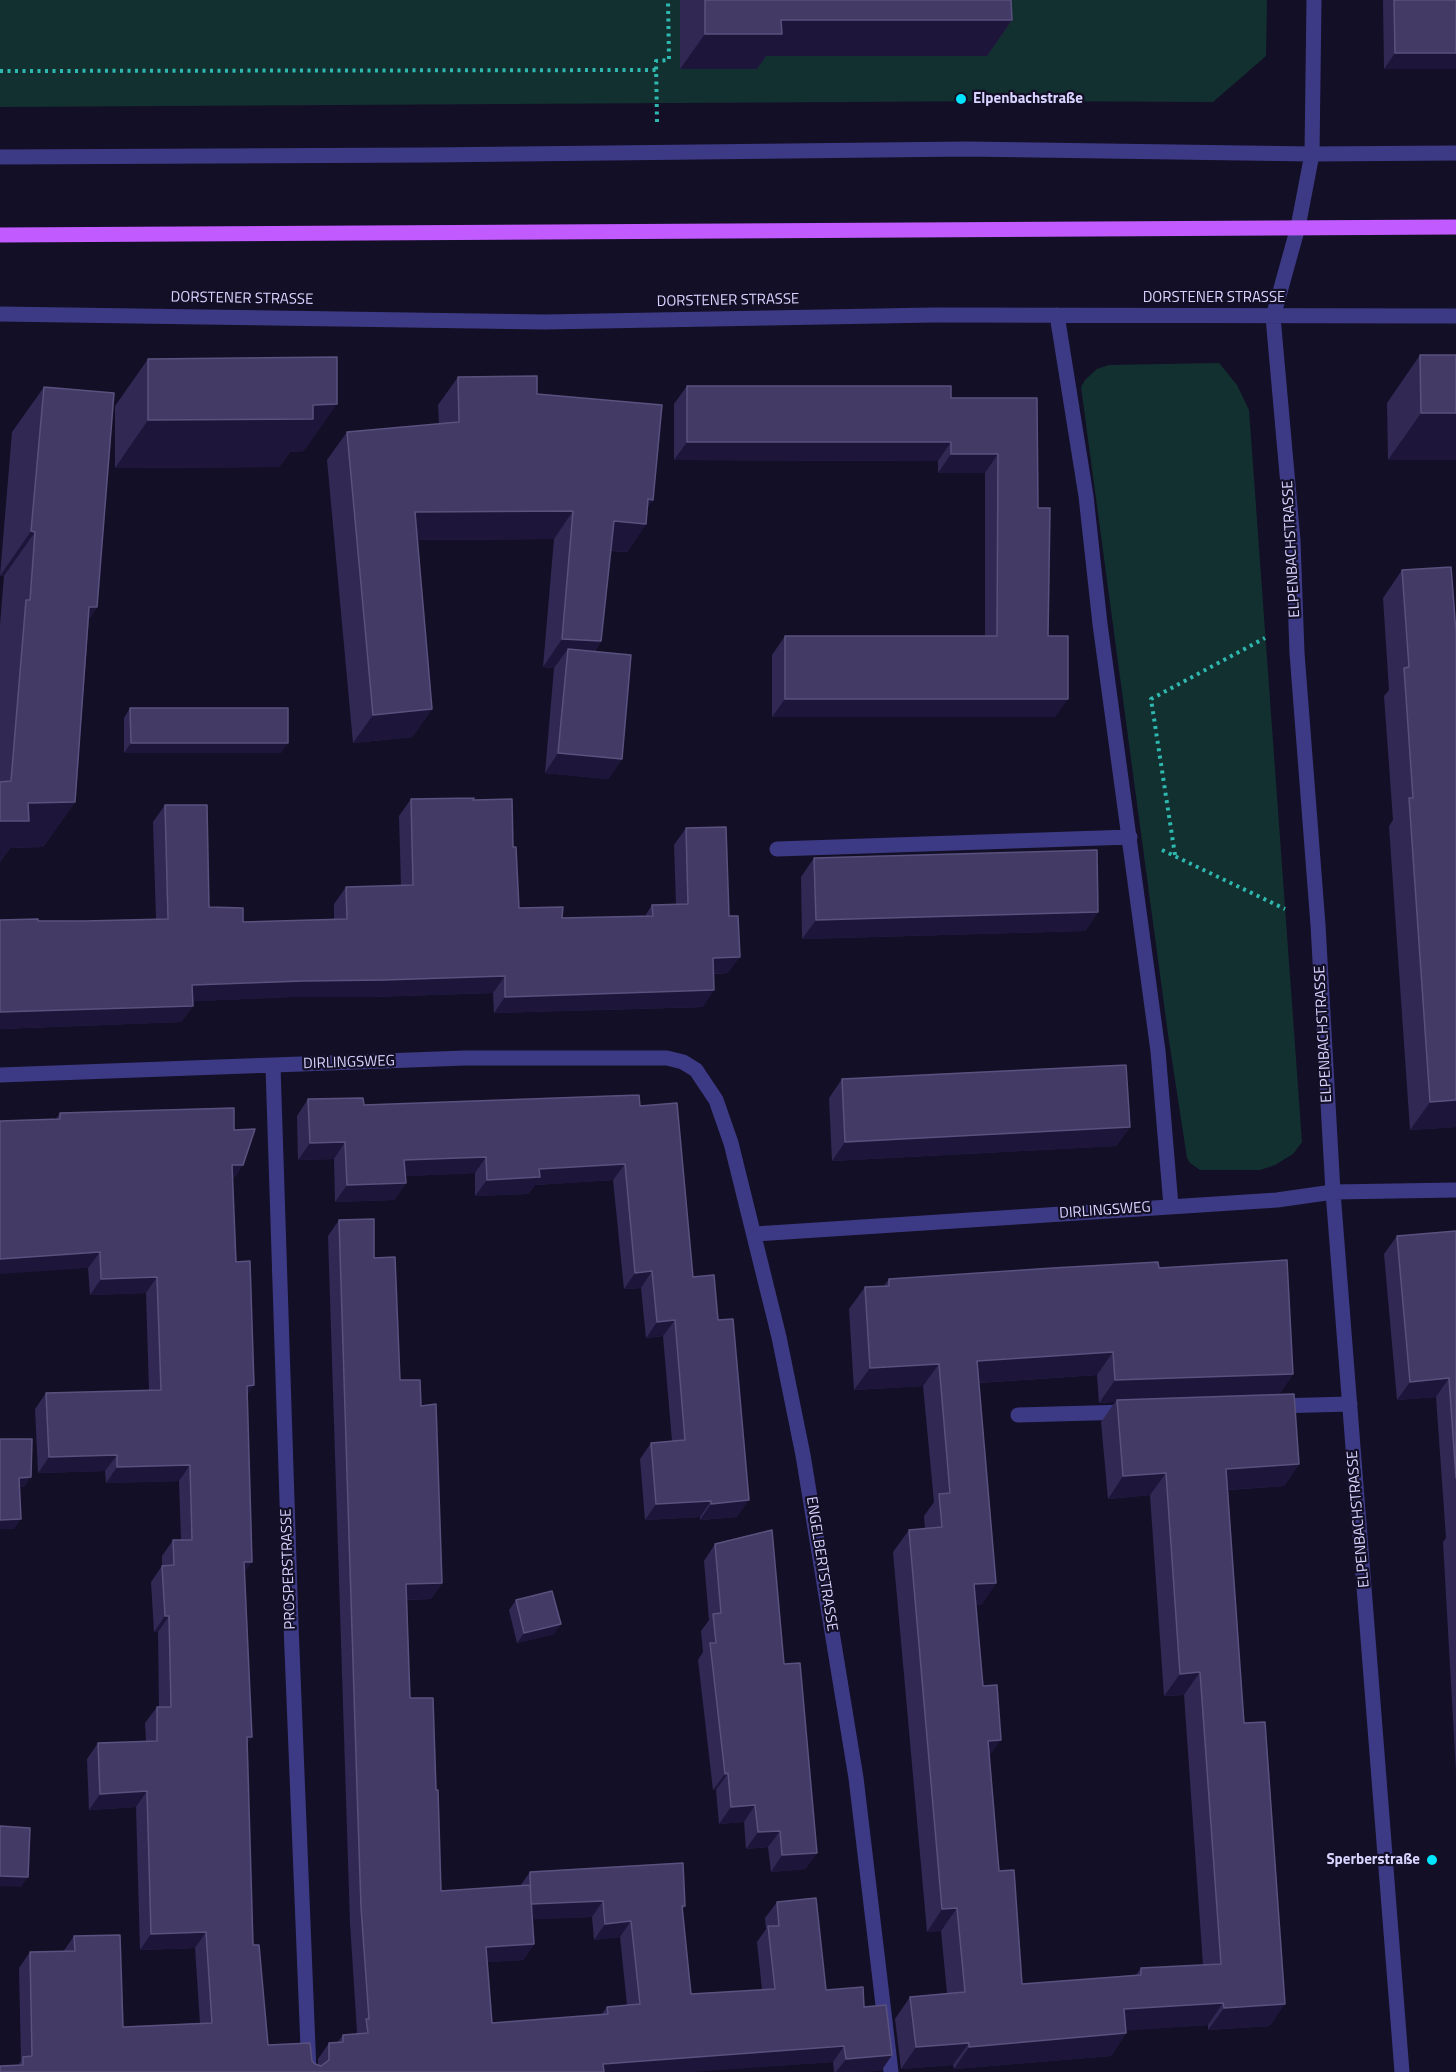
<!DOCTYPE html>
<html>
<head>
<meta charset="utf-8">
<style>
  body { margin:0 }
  canvas { display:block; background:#130f26 }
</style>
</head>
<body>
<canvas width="1456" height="2072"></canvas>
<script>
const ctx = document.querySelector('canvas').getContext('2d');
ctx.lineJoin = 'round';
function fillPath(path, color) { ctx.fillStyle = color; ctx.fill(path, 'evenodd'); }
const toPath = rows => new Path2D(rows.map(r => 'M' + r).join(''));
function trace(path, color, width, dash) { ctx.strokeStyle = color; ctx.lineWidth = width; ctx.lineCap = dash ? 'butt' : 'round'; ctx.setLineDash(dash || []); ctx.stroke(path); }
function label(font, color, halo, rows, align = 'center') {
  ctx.font = font + ' "Titillium Web",sans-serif'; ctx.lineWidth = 4.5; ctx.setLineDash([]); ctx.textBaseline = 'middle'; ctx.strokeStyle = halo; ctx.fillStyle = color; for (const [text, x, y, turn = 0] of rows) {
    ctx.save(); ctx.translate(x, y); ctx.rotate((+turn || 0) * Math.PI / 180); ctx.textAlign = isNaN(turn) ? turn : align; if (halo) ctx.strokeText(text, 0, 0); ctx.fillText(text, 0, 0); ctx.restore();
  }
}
fillPath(toPath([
  [0,0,1267,0,1266,56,1213,102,1010,101,0,107],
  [1219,363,1237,385,1249,410,1302,1142,1293,1154,1275,1165,1260,1170,1200,1170,1190,1163,1187,1158,1168,1034,1081,387,1085,380,1097,369,1109,365]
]), '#12302f');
trace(toPath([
  [0,71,656,70],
  [657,122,656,61,669,60,668,0],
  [1162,850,1285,909],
  [1175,855,1151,699,1265,638]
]), '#2fb8b0', 4, [3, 4.5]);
trace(toPath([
  [1314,0,1312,154,1298,227,1273,317,1293,541,1297,653,1318,925,1333,1192,1402,2072],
  [0,157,429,155,967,149,1312,154,1456,153],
  [0,314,545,322,933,315,1456,316],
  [1057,315,1086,496,1100,624,1158,1051,1171,1206],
  [777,849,1130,837],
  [273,1066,291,1625,309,2072],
  [0,1075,465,1058,667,1058,683,1062,696,1070,716,1100,731,1143,779,1337,803,1455,856,1778,891,2072],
  [755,1234,1277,1200,1333,1192,1456,1190],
  [1275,1406,1350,1404],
  [1018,1415,1128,1412]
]), '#3d3a85', 15);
trace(toPath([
  [0,235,1456,227]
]), '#c25bff', 15);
fillPath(toPath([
  [680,0,1011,0,1012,20,987,56,766,56,757,69,680,69],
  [1383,0,1456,0,1384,69],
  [1420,355,1456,355,1456,460,1388,460,1387,403],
  [148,359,304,451,290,452,279,467,115,468,115,406],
  [458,377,537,394,653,500,647,508,646,524,627,552,611,551,601,641,595,651,622,759,608,779,545,773,554,668,543,667,554,539,417,540,432,709,412,737,353,743,327,460,347,432,439,424,438,405],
  [687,386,951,398,1037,398,1038,508,1055,717,772,717,772,655,785,636,985,636,985,473,938,473,938,461,674,460,674,404],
  [44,387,97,607,89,619,75,802,43,847,10,848,0,862,0,625,4,576,0,576,12,432],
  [1402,570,1456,1127,1410,1130,1389,826,1393,820,1384,696,1389,690,1383,598],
  [130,708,281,753,124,753,124,718],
  [411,799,473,800,513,847,519,908,562,918,645,916,652,905,676,905,674,845,686,828,728,973,714,974,703,1007,494,1013,493,993,372,997,292,997,193,1001,193,1006,181,1022,0,1029,0,920,85,921,156,919,153,822,165,805,209,907,243,922,334,919,334,904,346,887,401,886,399,816],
  [814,858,1098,912,1085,931,802,939,801,877],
  [842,1079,1130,1127,1116,1146,832,1161,829,1098],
  [308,1099,364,1105,640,1106,693,1277,718,1320,737,1517,700,1520,700,1517,645,1520,640,1459,651,1443,672,1441,663,1336,646,1338,641,1288,624,1289,613,1180,535,1185,528,1194,475,1196,475,1173,405,1176,406,1183,394,1200,335,1202,334,1159,298,1160,297,1116],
  [60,1113,234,1130,243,1165,233,1179,236,1262,247,1396,245,1573,247,1744,253,1945,268,2045,312,2061,315,2064,318,2065,318,2059,329,2043,338,2042,343,2035,356,2034,357,2032,350,1923,328,1236,339,1220,374,1258,400,1380,421,1406,442,1583,431,1599,407,1600,410,1698,436,1790,441,1891,520,1886,530,1872,685,1906,682,1910,691,1994,762,1990,757,1942,766,1929,765,1918,777,1902,826,1990,864,2007,892,2055,881,2071,834,2072,833,2062,773,2066,18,2065,21,2061,19,1968,30,1952,63,1952,74,1936,123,2027,200,2023,195,1948,140,1950,136,1807,89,1810,87,1759,98,1743,146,1741,145,1723,157,1707,159,1707,158,1632,154,1632,151,1582,162,1566,162,1556,173,1540,181,1540,179,1481,106,1483,105,1471,38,1473,35,1409,46,1393,149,1390,146,1293,90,1295,88,1268,56,1119],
  [592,1917,594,1940,620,1937,627,2005,607,2007,601,2015,492,2023,487,1962,523,1960,534,1944,532,1919],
  [1456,1231,1456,1772,1443,1542,1446,1538,1436,1397,1397,1400,1384,1254,1397,1236],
  [1159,1268,1293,1374,1279,1394,1299,1464,1284,1486,1228,1490,1244,1723,1270,2026,1208,2030,1208,2025,1126,2030,1126,2033,1111,2056,954,2069,953,2065,901,2069,895,2019,910,1997,947,1993,941,1931,927,1932,893,1552,909,1530,925,1529,924,1516,934,1502,923,1386,854,1390,849,1309,865,1287,884,1286,889,1279],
  [1097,1375,1099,1403,1115,1402,1101,1422,1108,1499,1150,1495,1164,1696,1184,1695,1203,1965,1141,1968,1136,1975,1022,1984,999,1871,976,1605,981,1605,996,1583,979,1383],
  [715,1544,784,1664,817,1853,805,1869,771,1872,768,1847,746,1849,744,1822,719,1824,716,1790,713,1790,698,1660,703,1652,701,1631,709,1620,704,1561],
  [516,1600,554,1634,517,1643,509,1610]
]), '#312854');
fillPath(toPath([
  [781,20,1012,20,987,56,766,56,757,69,680,69,705,34],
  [1395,53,1456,53,1456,69,1384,69],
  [337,404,304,451,290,452,279,467,115,468,148,420,313,405],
  [1421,413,1456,413,1456,460,1388,460],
  [687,442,951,442,938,461,674,460],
  [951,454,998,454,985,473,938,473],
  [648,499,653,500,637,523,646,524,627,552,594,549,614,521],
  [573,511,554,539,395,540,415,512],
  [31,531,35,532,4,576,0,576],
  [89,607,97,607,66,651],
  [562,639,601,641,582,670,568,649,554,668,543,667],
  [785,699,1068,699,1055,717,772,717],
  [432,709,412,737,353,743,373,715],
  [131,743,288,743,281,753,124,753],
  [558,753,622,759,608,779,545,773],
  [75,802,43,847,10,848,0,862,0,821,28,803],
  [1098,912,1085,931,802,939,816,920],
  [740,957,728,973,702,974,713,958],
  [505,976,493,993,372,997,292,997,181,1002,192,985,303,981],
  [714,990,703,1007,494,1013,505,997],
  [193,1006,181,1022,0,1029,0,1012],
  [1456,1100,1456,1127,1410,1130,1430,1102],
  [1130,1127,1116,1146,832,1161,845,1142],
  [345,1142,334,1159,298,1160,310,1143],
  [486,1157,475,1173,393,1177,404,1160],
  [625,1164,613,1180,535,1185,528,1194,475,1196,487,1180,539,1169],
  [232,1165,243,1165,232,1181],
  [406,1183,394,1200,335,1202,347,1185],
  [100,1252,88,1268,0,1274,0,1259],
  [652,1271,641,1288,624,1289,635,1273],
  [157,1277,146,1293,90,1295,101,1279],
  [675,1320,663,1336,646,1338,657,1322],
  [1113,1352,1097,1375,961,1384,977,1361],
  [939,1364,923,1386,854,1390,870,1368],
  [1293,1374,1277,1397,1117,1400,1115,1402,1099,1403,1115,1380],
  [1449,1378,1436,1397,1397,1400,1410,1382],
  [254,1385,243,1401,247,1386],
  [117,1455,105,1471,38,1473,49,1457],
  [1299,1464,1284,1486,1211,1491,1226,1469],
  [190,1465,179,1481,106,1483,117,1467],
  [1166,1473,1150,1495,1108,1499,1123,1476],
  [31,1477,24,1487,12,1487,19,1478],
  [749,1500,737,1517,700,1520,711,1504],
  [711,1501,700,1517,645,1520,656,1504],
  [21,1519,14,1529,0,1529,0,1520],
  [244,1562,252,1562,241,1578],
  [442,1583,431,1599,395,1600,406,1584],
  [996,1583,981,1605,959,1607,974,1584],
  [165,1616,169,1616,158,1632,154,1632],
  [561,1624,554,1634,517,1643,524,1633],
  [1200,1672,1184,1695,1164,1696,1180,1674],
  [247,1737,252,1737,241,1753],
  [1001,1740,985,1762,988,1741],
  [728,1773,716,1790,713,1790,725,1774],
  [147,1791,136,1807,89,1810,100,1794],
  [755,1805,744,1822,719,1824,731,1807],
  [780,1831,768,1847,746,1849,758,1832],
  [817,1853,805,1869,771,1872,782,1855],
  [0,1876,28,1877,21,1887,0,1886],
  [603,1901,592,1917,520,1920,531,1904],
  [957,1908,941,1931,927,1932,942,1909],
  [631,1921,620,1937,594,1940,605,1924],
  [206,1932,195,1948,140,1950,151,1934],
  [534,1944,523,1960,475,1963,486,1947],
  [1223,2003,1208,2025,1109,2032,1124,2009],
  [1285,2004,1270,2026,1208,2030,1224,2008],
  [1126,2033,1111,2056,954,2069,969,2047],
  [969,2043,953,2065,901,2069,916,2047],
  [844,2046,833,2062,693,2072,598,2072,603,2064],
  [892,2055,881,2071,836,2072,846,2059]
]), '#1d163a');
const building = toPath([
  [705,0,1011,0,1012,20,781,20,782,34,705,34,705,0],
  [1394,0,1456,0,1456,53,1395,53,1394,0],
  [1420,355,1456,355,1456,413,1421,413,1420,355],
  [337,357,337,404,313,405,313,419,148,420,148,359,337,357],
  [537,376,537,394,662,405,653,500,648,499,646,524,614,521,601,641,562,639,573,511,415,512,432,709,373,715,347,432,459,422,458,377,537,376],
  [687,386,951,386,951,398,1037,398,1038,508,1050,508,1048,636,1068,636,1068,699,785,699,785,636,997,636,998,454,951,454,951,442,687,442,687,386],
  [44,387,114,393,97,607,89,607,75,802,28,803,29,821,0,821,0,782,11,781,26,600,30,600,35,532,31,531,44,387],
  [1451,567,1456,632,1456,1100,1430,1102,1409,798,1413,798,1404,668,1409,667,1402,570,1451,567],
  [568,649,631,655,622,759,558,753,568,649],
  [130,708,288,708,288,743,131,743,130,708],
  [474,798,473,800,512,799,513,847,516,847,519,908,563,907,562,918,653,916,652,905,688,904,686,828,726,827,729,916,738,916,740,957,713,958,714,990,505,997,505,976,384,980,303,981,192,985,193,1006,0,1012,0,920,38,919,38,921,85,921,168,919,165,805,207,805,209,907,243,908,243,922,347,919,346,887,413,885,411,799,474,798],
  [1097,850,1098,912,816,920,814,858,1097,850],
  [1126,1065,1130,1127,845,1142,842,1079,1126,1065],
  [639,1095,640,1106,677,1103,693,1277,714,1275,718,1320,733,1319,749,1500,711,1504,711,1501,656,1504,651,1443,685,1440,675,1320,657,1322,652,1271,635,1273,625,1164,539,1169,540,1177,487,1180,486,1157,404,1160,406,1183,347,1185,345,1142,310,1143,308,1099,363,1098,364,1105,639,1095],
  [234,1108,234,1130,255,1129,243,1165,232,1165,236,1262,250,1261,252,1324,254,1385,247,1386,252,1562,244,1562,252,1737,247,1737,253,1945,259,1945,268,2045,310,2043,312,2061,315,2064,321,2066,329,2060,329,2043,343,2042,343,2035,368,2033,366,2019,369,2019,361,1907,357,1788,339,1220,374,1219,374,1258,395,1257,400,1380,420,1380,421,1406,436,1404,442,1583,406,1584,410,1698,433,1698,436,1790,438,1790,441,1891,530,1885,534,1944,486,1947,492,2023,608,2014,607,2007,640,2004,631,1921,605,1924,603,1901,531,1904,530,1872,683,1863,685,1906,682,1906,691,1994,775,1989,768,1926,779,1926,777,1902,816,1898,826,1990,863,1987,864,2007,886,2005,892,2055,846,2059,844,2046,603,2064,604,2072,0,2072,0,2066,23,2065,23,2057,32,2056,30,1952,75,1951,74,1936,120,1935,123,2027,212,2023,206,1932,151,1934,147,1791,100,1794,98,1743,157,1741,157,1707,171,1707,169,1616,165,1616,162,1566,174,1565,173,1540,192,1540,190,1465,117,1467,117,1455,49,1457,46,1393,161,1390,157,1277,101,1279,100,1252,0,1259,0,1121,60,1119,60,1113,234,1108],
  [1456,1231,1456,1478,1449,1378,1410,1382,1397,1236,1456,1231],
  [1287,1260,1293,1374,1115,1380,1113,1352,977,1361,996,1583,974,1584,983,1686,997,1685,1001,1740,988,1741,999,1871,1014,1870,1022,1984,1141,1975,1141,1968,1221,1964,1200,1672,1180,1674,1166,1473,1123,1476,1117,1400,1294,1394,1299,1464,1226,1469,1244,1723,1265,1722,1285,2004,1224,2008,1223,2003,1124,2009,1126,2033,969,2047,969,2043,916,2047,910,1997,965,1992,957,1908,942,1909,909,1530,942,1527,939,1494,950,1493,939,1364,870,1368,865,1287,889,1286,889,1279,1053,1268,1158,1262,1159,1268,1287,1260],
  [0,1439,32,1439,31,1477,19,1478,21,1519,0,1520,0,1439],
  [772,1530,784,1664,800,1663,817,1853,782,1855,780,1831,758,1832,755,1805,731,1807,728,1773,725,1774,710,1643,716,1643,713,1614,721,1613,715,1544,772,1530],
  [552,1591,561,1624,524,1633,516,1600,552,1591],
  [0,1826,30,1828,28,1877,0,1876,0,1826]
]);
fillPath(building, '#433a66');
trace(building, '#5a527e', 1.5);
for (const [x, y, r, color] of [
  [961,99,6,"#00e5ff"],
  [1432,1860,6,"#00e5ff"]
]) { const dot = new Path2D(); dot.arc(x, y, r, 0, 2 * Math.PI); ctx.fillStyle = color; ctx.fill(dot); trace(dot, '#130f26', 2); }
label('bold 15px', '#d9d4ff', '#130f26', [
  ["Elpenbachstraße",973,99],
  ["Sperberstraße",1420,1860,"right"]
], 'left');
label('15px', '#d9d4ff', '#130f26', [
  ["DORSTENER STRASSE",1214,298],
  ["DORSTENER STRASSE",242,299,1],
  ["DORSTENER STRASSE",728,301,-1],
  ["ELPENBACHSTRASSE",1292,549,-93],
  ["ELPENBACHSTRASSE",1324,1034,-93],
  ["DIRLINGSWEG",349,1063,-2],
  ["DIRLINGSWEG",1105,1211,-4],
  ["ELPENBACHSTRASSE",1359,1519,-95],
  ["ENGELBERTSTRASSE",821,1564,81],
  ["PROSPERSTRASSE",289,1569,-92]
]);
</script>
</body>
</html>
